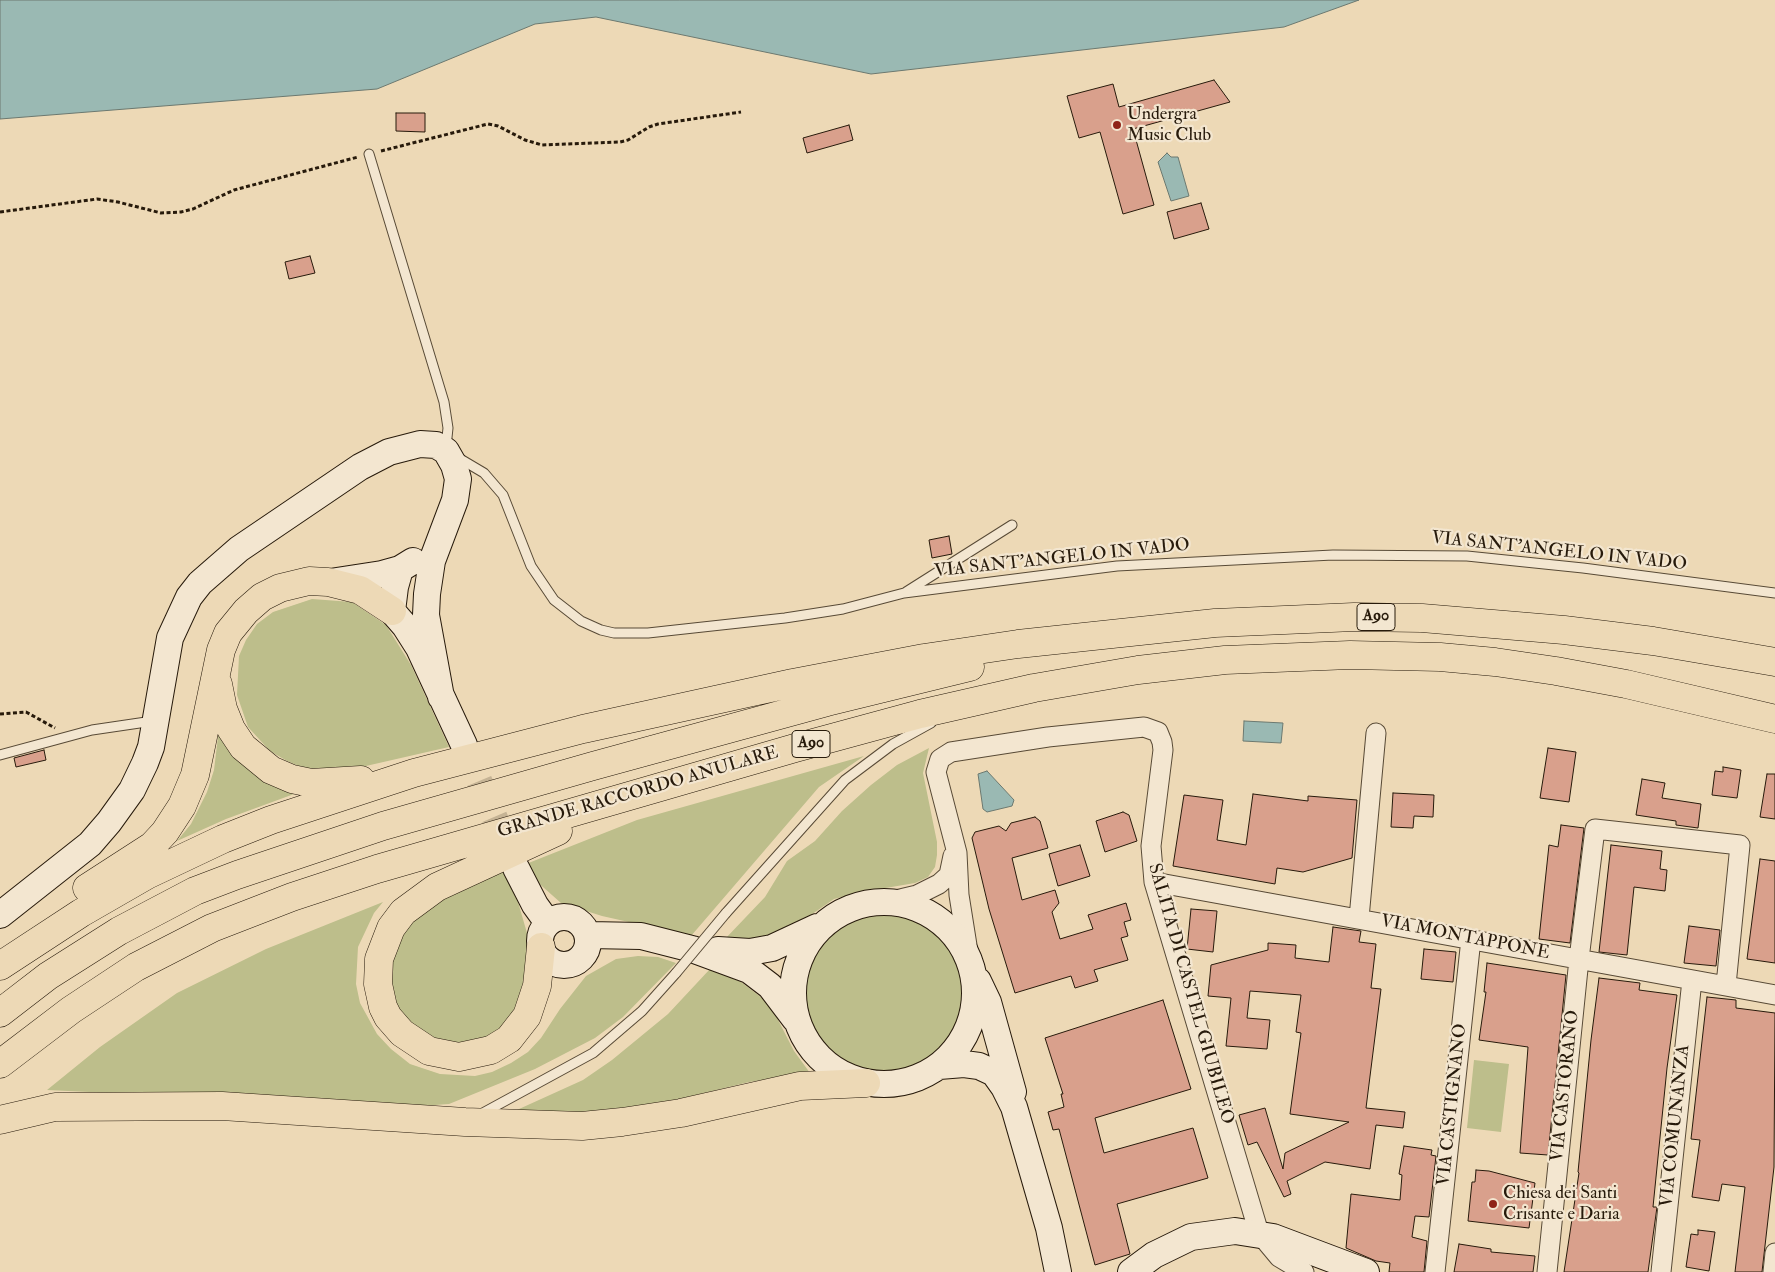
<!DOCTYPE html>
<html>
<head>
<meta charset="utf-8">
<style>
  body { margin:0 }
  canvas { display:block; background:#edd9b6 }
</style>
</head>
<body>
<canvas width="1775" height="1272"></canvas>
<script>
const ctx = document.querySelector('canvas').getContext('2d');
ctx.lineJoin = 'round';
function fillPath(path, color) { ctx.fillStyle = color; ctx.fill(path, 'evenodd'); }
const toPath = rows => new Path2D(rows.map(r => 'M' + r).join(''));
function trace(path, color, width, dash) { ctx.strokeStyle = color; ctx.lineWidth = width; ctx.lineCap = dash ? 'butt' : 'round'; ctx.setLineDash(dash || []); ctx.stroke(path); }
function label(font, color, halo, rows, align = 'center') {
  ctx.font = font + ' "IM FELL Double Pica",serif'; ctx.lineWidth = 4.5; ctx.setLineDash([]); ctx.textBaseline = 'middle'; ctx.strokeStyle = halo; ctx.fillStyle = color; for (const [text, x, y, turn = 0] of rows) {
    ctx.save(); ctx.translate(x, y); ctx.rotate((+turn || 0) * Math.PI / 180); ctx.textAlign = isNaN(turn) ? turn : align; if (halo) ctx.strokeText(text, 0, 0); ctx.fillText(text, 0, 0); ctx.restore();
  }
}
fillPath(toPath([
  [312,599,352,602,386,625,411,665,449,747,344,771,311,771,287,761,270,751,248,727,237,695,239,656,246,640,257,624,273,612],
  [220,720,305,790,226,819,177,841,191,824,207,792,214,770],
  [929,748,923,773,937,842,937,855,935,867,928,877,915,883,862,892,834,899,802,921,755,942,725,939,765,897,787,861,815,841,842,811,871,785,897,765],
  [864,756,819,787,691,936,602,916,561,903,535,880,526,864,637,820],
  [504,870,518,902,527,933,531,979,504,1034,446,1046,401,1021,387,976,403,930,442,898],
  [383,902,374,913,358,947,356,984,360,1003,377,1034,391,1049,410,1064,440,1074,475,1076,492,1072,511,1063,528,1052,541,1038,560,1009,586,976,616,959,638,956,658,957,676,963,623,1017,595,1038,535,1069,449,1104,407,1107,47,1090,100,1047,177,993,266,949],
  '804 993a80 80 0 1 1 160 0a80 80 0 1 1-160 0Z',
  [710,969,741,982,766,1001,774,1012,794,1051,810,1073,749,1082,651,1106,601,1115,508,1114,583,1080,612,1060,668,1014],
  [1474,1060,1509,1064,1501,1132,1467,1128]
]), '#bdbe8b');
const water = toPath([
  [0,0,1359,0,1284,27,871,74,596,17,535,24,377,89,0,119,0,0],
  [1167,153,1171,157,1178,157,1189,196,1171,201,1158,162,1167,153],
  [1244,721,1283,723,1281,743,1243,741,1244,721],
  [987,771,1014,800,1012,806,987,812,983,809,978,774,987,771]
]);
fillPath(water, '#9ab9b3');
trace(water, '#6c7970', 1);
const building = toPath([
  [1214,80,1230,102,1133,129,1154,205,1123,214,1100,132,1079,138,1067,96,1113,84,1119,107,1214,80],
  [396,113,425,113,425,132,396,131,396,113],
  [849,125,853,140,807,153,803,138,849,125],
  [1201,203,1209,229,1174,239,1167,212,1201,203],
  [310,256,315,273,289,279,285,262,310,256],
  [949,536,952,554,932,558,929,540,949,536],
  [1548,748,1576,752,1569,802,1540,798,1548,748],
  [44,750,46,760,16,767,14,758,44,750],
  [1723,767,1741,770,1737,798,1712,795,1715,771,1723,772,1723,767],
  [1767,774,1775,774,1775,819,1760,817,1767,774],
  [1642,779,1665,783,1662,798,1701,804,1698,828,1676,825,1676,821,1636,815,1642,779],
  [1393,793,1434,795,1433,817,1414,816,1413,828,1391,827,1393,793],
  [1253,794,1308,801,1308,796,1357,800,1352,858,1303,872,1277,868,1275,884,1173,866,1184,795,1223,800,1217,840,1246,845,1253,794],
  [1123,812,1129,815,1137,841,1105,852,1096,821,1123,812],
  [1035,817,1040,821,1048,848,1012,858,1022,900,1055,890,1059,903,1052,912,1060,939,1093,929,1088,915,1126,903,1131,920,1124,922,1128,936,1121,938,1128,960,1094,970,1098,981,1075,988,1071,976,1015,993,989,909,972,838,975,832,999,826,1006,831,1011,823,1035,817],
  [1561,825,1584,828,1570,943,1539,939,1549,845,1558,847,1561,825],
  [1080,845,1090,876,1058,886,1049,854,1080,845],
  [1611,845,1662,851,1660,869,1667,870,1665,891,1634,887,1627,955,1599,952,1611,845],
  [1760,859,1775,861,1775,963,1747,959,1760,859],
  [1191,909,1217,911,1213,952,1187,949,1191,909],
  [1689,926,1720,930,1716,966,1684,963,1689,926],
  [1333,927,1361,931,1359,942,1376,944,1371,988,1381,989,1366,1108,1405,1112,1403,1128,1376,1125,1370,1169,1325,1162,1287,1181,1291,1194,1284,1197,1257,1142,1248,1145,1239,1115,1265,1108,1283,1169,1285,1153,1349,1122,1290,1114,1301,1033,1296,1032,1301,995,1250,991,1247,1018,1270,1020,1267,1049,1226,1046,1231,998,1208,996,1211,965,1268,950,1268,943,1296,945,1295,958,1329,962,1333,927],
  [1424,949,1456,952,1453,982,1421,979,1424,949],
  [1487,963,1566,975,1548,1155,1520,1153,1528,1047,1479,1040,1486,992,1484,992,1487,963],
  [1599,978,1640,983,1639,990,1677,995,1667,1068,1653,1207,1657,1207,1648,1272,1564,1272,1579,1173,1578,1172,1591,1040,1599,978],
  [1707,997,1736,1000,1736,1008,1775,1013,1774,1167,1762,1272,1735,1272,1745,1187,1722,1184,1719,1201,1692,1197,1700,1140,1691,1139,1707,997],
  [1163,1000,1191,1089,1095,1118,1104,1153,1193,1128,1208,1178,1117,1204,1130,1254,1095,1265,1059,1129,1053,1130,1048,1112,1064,1107,1061,1094,1063,1094,1045,1038,1163,1000],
  [1404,1146,1432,1150,1431,1155,1436,1156,1429,1217,1415,1216,1412,1237,1427,1241,1424,1272,1389,1272,1390,1263,1376,1261,1346,1248,1351,1194,1400,1200,1402,1175,1399,1174,1404,1146],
  [1476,1170,1489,1171,1535,1183,1529,1228,1468,1221,1472,1182,1475,1182,1476,1170],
  [1698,1230,1715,1232,1709,1271,1686,1267,1691,1234,1698,1235,1698,1230],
  [1459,1244,1491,1249,1491,1252,1535,1256,1533,1272,1454,1272,1459,1244]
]);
fillPath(building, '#d9a08c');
trace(building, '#271a0b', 1);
trace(toPath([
  [464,745,510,854]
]), '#c5b394', 26, [26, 13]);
const lane = toPath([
  [369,154,444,402,448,428,446,447],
  [457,457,484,473,503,495,531,566,554,600,581,621,601,630,614,633,648,633,785,618,843,609,904,593,1117,566,1333,555,1467,556,1583,568,1775,593],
  [906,592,1012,525],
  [0,755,92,730,153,721],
  [726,913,845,780,893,744,931,723],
  [481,1114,593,1053,642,1011,676,973]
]);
const street = toPath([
  [1154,882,1775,995],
  [879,904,917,895,939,884,949,875,953,856],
  [1359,918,1376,733],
  [969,958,959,895,957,853,936,772,940,759,951,752,1048,737,1144,727,1158,732,1162,742,1163,750,1151,846,1154,882,1259,1233,1279,1257,1304,1272],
  [1435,1272,1471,939],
  [1547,1272,1579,959,1595,829,1740,845,1726,985],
  [1661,1272,1692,980],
  [1773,1272,1775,1253]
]);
const secondary = toPath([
  [400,569,395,587,392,611,405,626,419,648,464,745],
  [330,582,382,574,400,569,413,561],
  [516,868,535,905,548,923],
  '793 993a91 91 0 1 1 182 0a91 91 0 1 1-182 0Z',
  [0,915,90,844,109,822,132,790,145,763,151,747,170,638,189,597,200,583,239,549,360,467,389,452,420,444,436,445,446,451,454,465,458,479,455,500,432,561,427,594,426,615,441,697],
  '540 941a24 24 0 1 1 48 0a24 24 0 1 1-48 0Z',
  [589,935,641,936,692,949,749,970,770,986,795,1019],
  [718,950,750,952,772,948,817,927],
  [978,981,988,1002,1013,1092],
  [939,1066,964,1064,979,1066,994,1073,1004,1087,1014,1107,1049,1228,1058,1272],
  [1131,1272,1154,1255,1191,1237,1235,1231,1273,1237,1366,1272]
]);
const highway = toPath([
  [218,684,223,709,231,729,243,747,271,770,292,779,311,783,361,780],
  [87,888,152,846,165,832,182,806,195,775,221,650,228,633,246,611,262,597,280,588,309,581,328,582,360,590,392,611],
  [541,947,537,986,527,1016,509,1039,491,1050,459,1057,429,1051,402,1033,388,1017,383,1007,378,984,379,959,391,928,403,912,437,887,558,831],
  [0,966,81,913,147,875,223,839,271,820,414,773,583,729,793,683,924,658,1018,644,1215,623,1354,617,1422,618,1564,630,1653,641,1775,662],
  [0,1013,48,976,119,931,195,891,237,875,383,826,593,766,827,702,970,667],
  [0,1064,71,1010,136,967,212,928,292,897,377,869,795,748,920,714,1034,688,1138,670,1225,660,1350,655,1440,657,1495,662,1556,671,1626,684,1775,719],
  [0,1120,55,1107,222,1106,465,1122,582,1126,622,1122,681,1113,800,1086,866,1083]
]);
trace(lane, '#584a36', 11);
trace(street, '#584a36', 21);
trace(secondary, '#271a0b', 28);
trace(highway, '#271a0b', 29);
trace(toPath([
  [381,151,488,124,498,126,525,140,542,145,620,142,628,140,649,127,658,124,741,112],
  [0,212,97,199,118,202,161,213,181,212,193,209,234,190,358,157],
  [0,714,26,712,55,728]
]), '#271a0b', 3, [4, 2.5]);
trace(lane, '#f3e6d0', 9);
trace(street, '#f3e6d0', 19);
trace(secondary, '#f3e6d0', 26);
trace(highway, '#edd9b6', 28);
const laneBridge = toPath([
  [676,973,726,913]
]);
trace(laneBridge, '#584a36', 11, []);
trace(laneBridge, '#f3e6d0', 9);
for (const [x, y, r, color] of [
  [1117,125,5,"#8f2418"],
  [1493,1204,5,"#8f2418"]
]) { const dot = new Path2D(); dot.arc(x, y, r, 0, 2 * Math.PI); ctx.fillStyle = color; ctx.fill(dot); trace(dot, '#f3e6d0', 2); }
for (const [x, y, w] of [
  [1376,617,38],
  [811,744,38]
]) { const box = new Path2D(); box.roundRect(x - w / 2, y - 13.5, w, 27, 4); ctx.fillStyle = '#f3e6d0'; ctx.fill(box); trace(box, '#271a0b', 1); }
label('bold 16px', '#271a0b', null, [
  ["A90",1376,617],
  ["A90",811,744]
]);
label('18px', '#271a0b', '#f3e6d0', [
  ["Undergra",1127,115],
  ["Music Club",1127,136],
  ["Chiesa dei Santi",1503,1194],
  ["Crisante e Daria",1503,1215]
], 'left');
label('18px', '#271a0b', '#f3e6d0', [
  ["VIA SANT'ANGELO IN VADO",1559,552,6],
  ["VIA SANT'ANGELO IN VADO",1062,559,-6],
  ["GRANDE RACCORDO ANULARE",638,793,-16],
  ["VIA MONTAPPONE",1465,938,11],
  ["SALITA DI CASTEL GIUBILEO",1190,994,74],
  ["VIA CASTORANO",1566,1086,-84],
  ["VIA CASTIGNANO",1453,1105,-84],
  ["VIA COMUNANZA",1676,1126,-84]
]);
</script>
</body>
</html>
